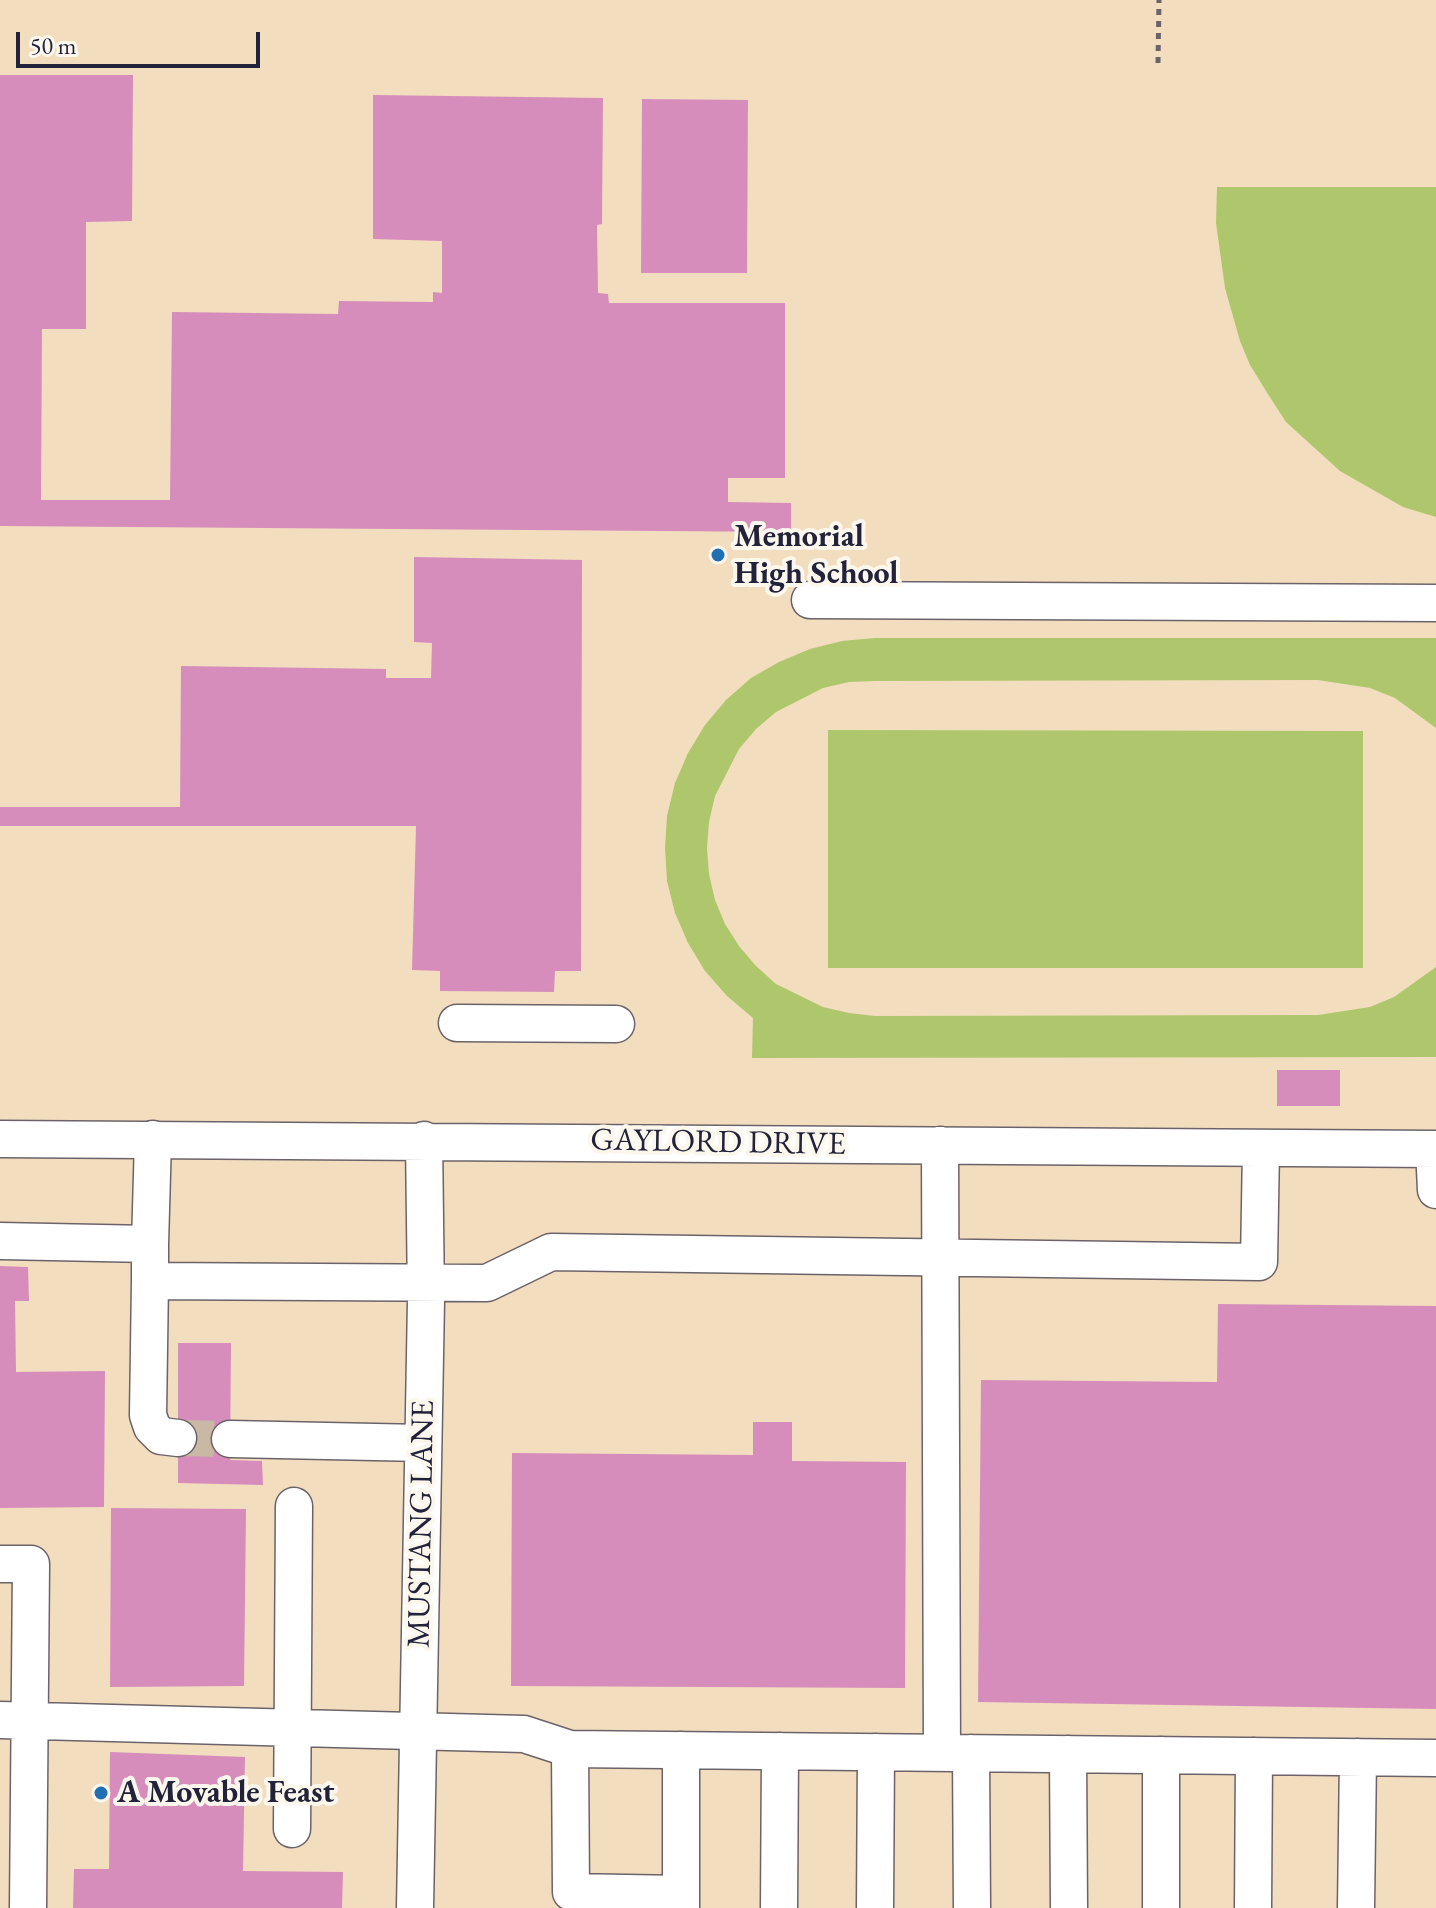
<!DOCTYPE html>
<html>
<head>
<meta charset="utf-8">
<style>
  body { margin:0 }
  #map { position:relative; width:1436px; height:1908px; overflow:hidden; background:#f2ddbe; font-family:"EB Garamond",serif }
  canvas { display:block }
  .scale { position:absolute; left:16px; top:32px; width:244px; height:36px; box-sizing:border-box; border:4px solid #22223b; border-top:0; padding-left:10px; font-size:24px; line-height:28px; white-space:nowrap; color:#22223b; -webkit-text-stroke:6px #fbf7ec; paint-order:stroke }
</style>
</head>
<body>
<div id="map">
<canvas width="1436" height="1908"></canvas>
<div class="scale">50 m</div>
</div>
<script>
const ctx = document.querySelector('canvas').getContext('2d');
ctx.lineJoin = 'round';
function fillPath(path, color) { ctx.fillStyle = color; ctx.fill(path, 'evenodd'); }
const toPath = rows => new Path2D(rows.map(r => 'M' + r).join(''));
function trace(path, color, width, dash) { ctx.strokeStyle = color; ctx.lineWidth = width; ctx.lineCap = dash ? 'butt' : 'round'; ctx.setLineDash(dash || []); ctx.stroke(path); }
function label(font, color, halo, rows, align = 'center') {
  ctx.font = font + ' "EB Garamond",serif'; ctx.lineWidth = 8; ctx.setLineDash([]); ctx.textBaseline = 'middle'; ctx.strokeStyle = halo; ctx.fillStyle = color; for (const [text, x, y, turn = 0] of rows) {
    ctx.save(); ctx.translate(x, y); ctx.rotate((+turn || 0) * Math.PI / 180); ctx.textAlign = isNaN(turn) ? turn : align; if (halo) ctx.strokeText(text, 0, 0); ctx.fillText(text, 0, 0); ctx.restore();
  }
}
fillPath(toPath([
  [1217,187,1436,187,1436,517,1403,507,1340,471,1286,422,1266,391,1250,365,1240,341,1225,288,1216,223],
  [875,638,1436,638,1436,728,1395,698,1370,688,1318,680,875,681,849,682,823,688,776,712,756,729,739,749,715,796,709,822,707,848,709,874,715,900,725,924,739,946,756,966,776,984,823,1007,849,1013,875,1016,1318,1015,1370,1007,1394,997,1436,967,1436,1057,752,1058,753,1018,727,996,705,971,688,943,675,913,667,881,665,848,667,816,675,783,688,753,705,725,726,700,751,678,779,662,810,649,842,641],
  [828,730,1363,731,1363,968,828,968]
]), '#afc76c');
fillPath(toPath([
  [0,75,133,75,132,221,86,222,86,329,42,329,41,500,170,500,172,312,338,314,339,301,433,302,433,292,442,293,442,241,373,239,373,95,603,98,602,224,597,225,598,293,608,294,609,303,785,303,785,478,728,478,728,502,791,503,791,532,0,526],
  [642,99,748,100,747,273,641,273],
  [414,557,582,560,581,971,555,971,554,992,440,991,440,971,412,970,416,826,0,826,0,807,180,807,181,666,386,669,386,678,431,678,432,643,414,642],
  [1277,1070,1340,1070,1340,1106,1277,1106],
  [0,1266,28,1267,29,1301,15,1301,16,1372,105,1371,104,1507,0,1508],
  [1218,1304,1436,1306,1436,1709,978,1702,981,1380,1217,1382],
  [178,1343,231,1343,230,1460,262,1461,263,1485,178,1483],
  [753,1422,792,1422,792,1461,906,1462,905,1688,511,1686,512,1453,753,1455],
  [111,1508,246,1509,244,1686,110,1687],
  [110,1752,245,1757,243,1871,343,1872,342,1908,73,1908,74,1869,109,1869]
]), '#d78dbc');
trace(toPath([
  [178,1438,230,1439]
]), '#c8b8a4', 36, [36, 18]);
const minor = toPath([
  [810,600,1436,603],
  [457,1023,616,1024],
  [0,1139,1436,1149],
  [940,1145,942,1753],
  [1434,1149,1436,1190],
  [0,1241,150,1244,153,1139],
  [150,1244,150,1281,487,1283,551,1252,1259,1262,1261,1148],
  [150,1281,148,1415,152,1427,161,1436,178,1438],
  [230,1439,423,1443],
  [0,1564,31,1564,28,1908],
  [0,1720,524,1734,570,1749,1436,1758],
  [570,1749,571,1892,681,1894],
  [971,1753,972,1908],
  [1068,1754,1069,1908],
  [1161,1755,1161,1908],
  [292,1829,294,1506],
  [415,1908,426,1300,424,1140],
  [681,1908,681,1750],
  [779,1908,780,1751],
  [875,1908,876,1752],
  [1253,1908,1254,1756],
  [1356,1908,1358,1757]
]);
trace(minor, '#6b6369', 39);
trace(toPath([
  [1158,63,1159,0]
]), '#6b6369', 5, [6, 6]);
trace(minor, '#fff', 36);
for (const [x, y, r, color] of [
  [718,555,8,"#1f6fb2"],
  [101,1793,8,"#1f6fb2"]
]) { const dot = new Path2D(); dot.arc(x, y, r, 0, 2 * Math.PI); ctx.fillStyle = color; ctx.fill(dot); trace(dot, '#fbf7ec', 3); }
label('bold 32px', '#22223b', '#fbf7ec', [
  ["Memorial",734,537],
  ["High School",734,574],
  ["A Movable Feast",117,1793]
], 'left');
label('32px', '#22223b', '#fbf7ec', [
  ["GAYLORD DRIVE",718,1143,1],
  ["MUSTANG LANE",422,1524,-89]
]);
</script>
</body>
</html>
